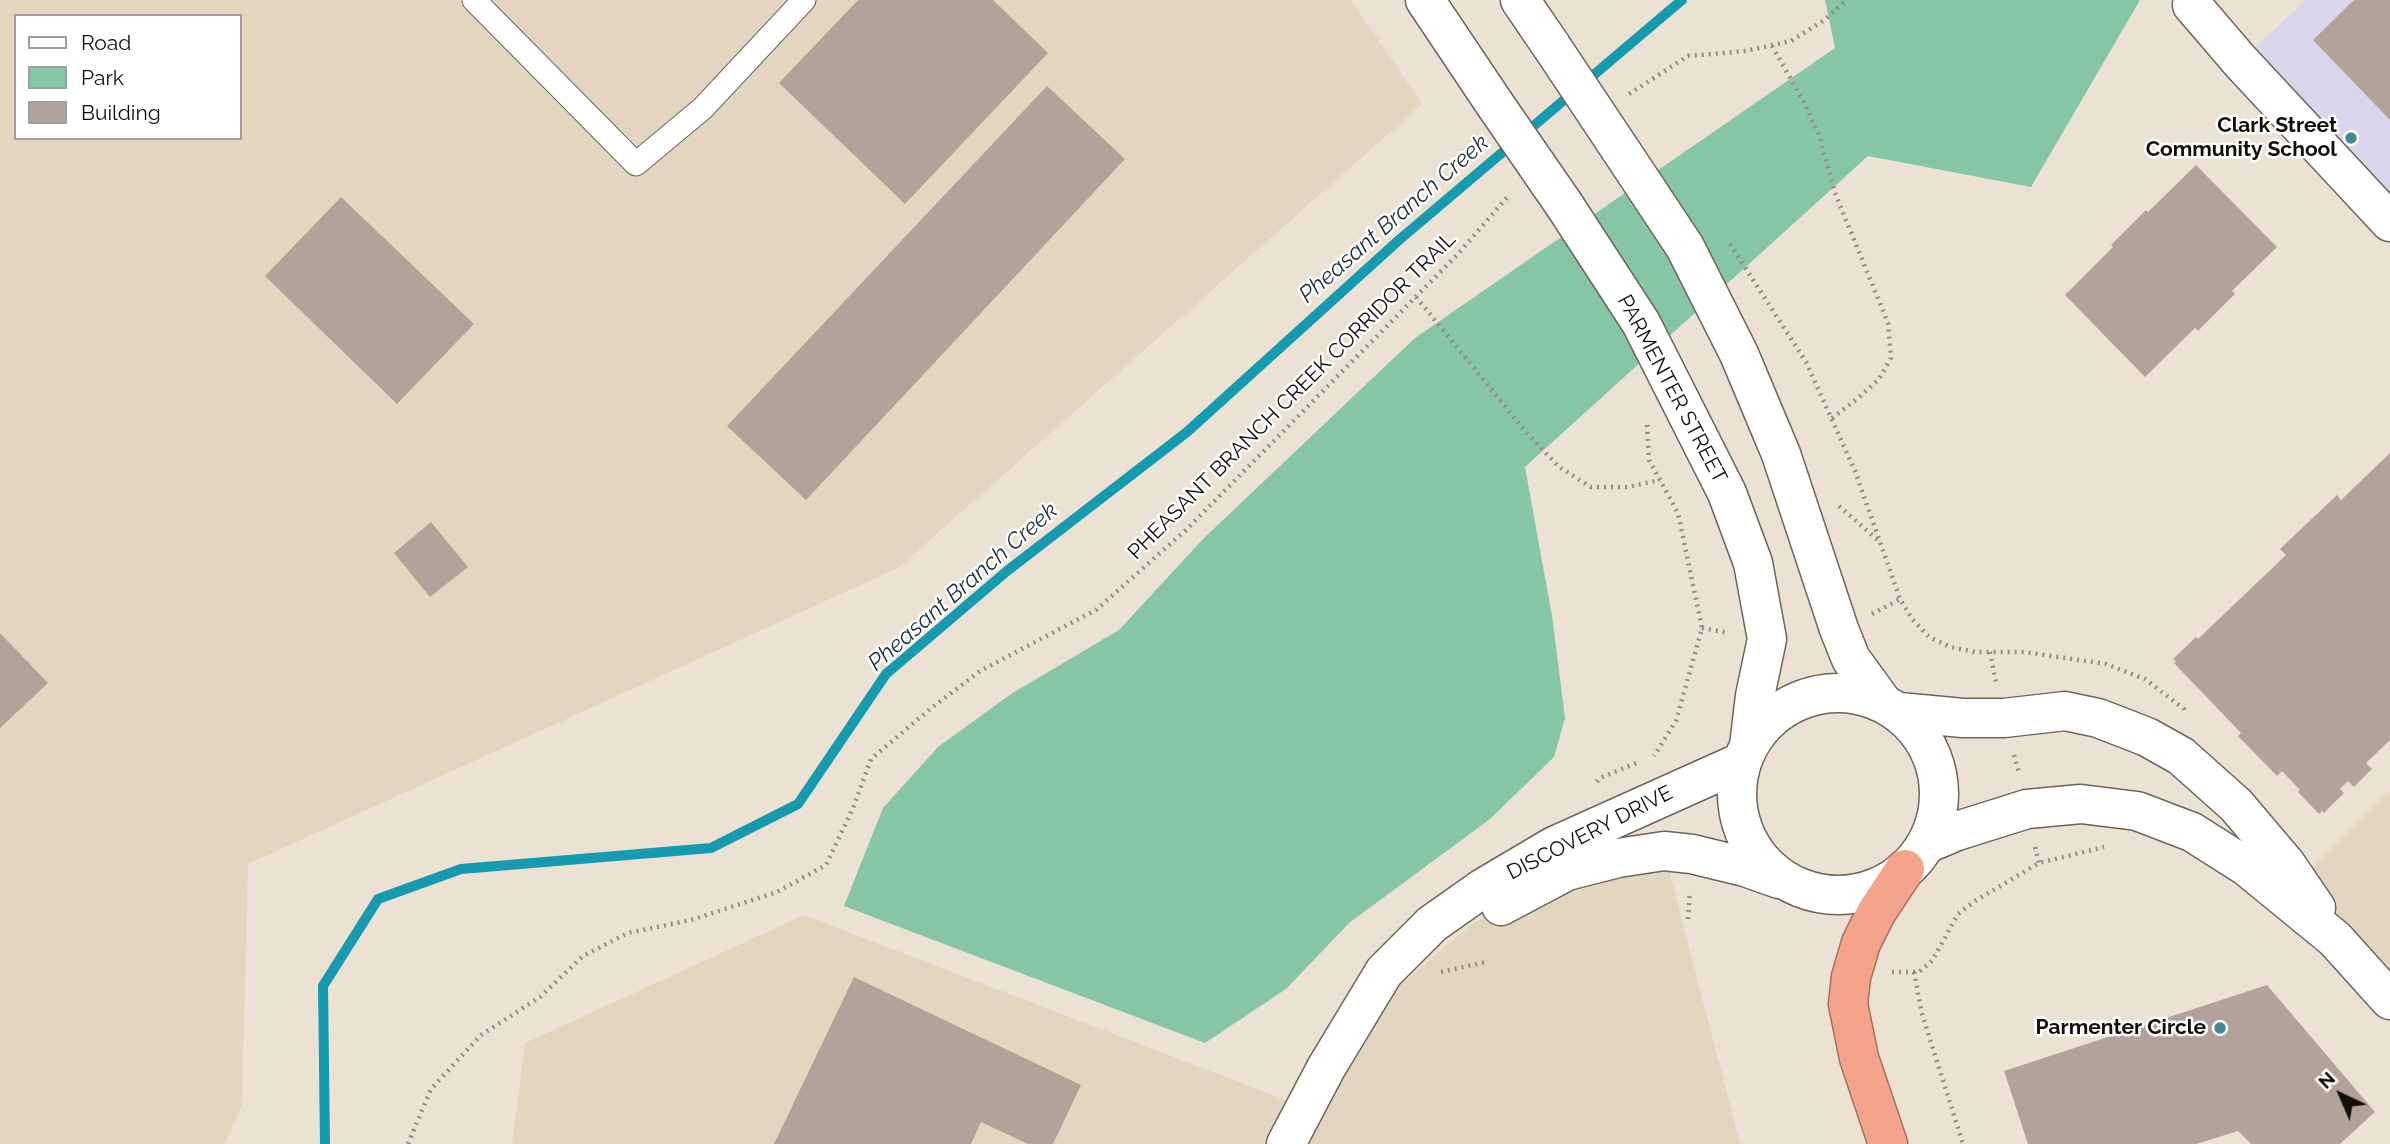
<!DOCTYPE html>
<html>
<head>
<meta charset="utf-8">
<style>
  body { margin:0 }
  #map { position:relative; width:2390px; height:1144px; overflow:hidden; background:#ebe2d3; font-family:Raleway,sans-serif }
  canvas { display:block }
  .legend { position:absolute; left:14px; top:14px; width:228px; height:126px; box-sizing:border-box; background:#fff; border:2px solid #a09f9d; margin:0; padding:9px 12px; list-style:none; font-size:21px; color:#110e09 }
  .legend li { display:flex; align-items:center; gap:14px; height:35px }
  .legend b { width:35px; border:2px solid #a09f9d }
  .north { position:absolute; left:2306px; top:1060px; width:70px; height:70px; -webkit-text-stroke:5px #fff; paint-order:stroke; rotate:316deg; font-size:19px; font-weight:700; line-height:28px; text-align:center; color:#110e09 }
  .north::after { content:''; display:block; margin:auto; width:24px; height:32px; background:#110e09; clip-path:polygon(50% 0,100% 100%,50% 72%,0 100%) }
</style>
</head>
<body>
<div id="map">
<canvas width="2390" height="1144"></canvas>
<ul class="legend">
<li><b style="height:9px;background:#fff"></b>Road</li>
<li><b style="height:19px;background:#86c6a4"></b>Park</li>
<li><b style="height:19px;background:#b2a39a"></b>Building</li>
</ul>
<div class="north">N</div>
</div>
<script>
const ctx = document.querySelector('canvas').getContext('2d');
ctx.lineJoin = 'round';
function fillPath(path, color) { ctx.fillStyle = color; ctx.fill(path, 'evenodd'); }
const toPath = rows => new Path2D(rows.map(r => 'M' + r).join(''));
function trace(path, color, width, dash) { ctx.strokeStyle = color; ctx.lineWidth = width; ctx.lineCap = dash ? 'butt' : 'round'; ctx.setLineDash(dash || []); ctx.stroke(path); }
function label(font, color, halo, rows, align = 'center') {
  ctx.font = font + ' Raleway,sans-serif'; ctx.lineWidth = 5; ctx.setLineDash([]); ctx.textBaseline = 'middle'; ctx.strokeStyle = halo; ctx.fillStyle = color; for (const [text, x, y, turn = 0] of rows) {
    ctx.save(); ctx.translate(x, y); ctx.rotate((+turn || 0) * Math.PI / 180); ctx.textAlign = isNaN(turn) ? turn : align; if (halo) ctx.strokeText(text, 0, 0); ctx.fillText(text, 0, 0); ctx.restore();
  }
}
fillPath(toPath([
  [0,0,1351,0,1422,104,898,568,248,864,242,1106,225,1144,0,1144],
  [16,16,240,16,240,138,16,138],
  [2390,791,2390,1000,2299,882],
  [1664,851,1740,1144,512,1144,525,1043,804,915,1304,1107,1340,1044,1406,980,1468,927,1508,901]
]), '#e3d6c1');
fillPath(toPath([
  [2306,0,2390,0,2390,222,2240,61]
]), '#dbd5eb');
fillPath(toPath([
  [1825,0,2140,0,2031,187,1868,156,1525,467,1552,616,1565,718,1554,757,1490,819,1349,923,1286,989,1205,1043,844,906,883,808,938,747,1011,694,1119,630,1203,539,1415,338,1835,48]
]), '#86c6a4');
trace(toPath([
  [325,1144,323,986,378,899,461,869,711,848,798,804,886,674,1007,571,1187,432,1399,240,1682,0]
]), '#159aaf', 10);
fillPath(toPath([
  [858,0,993,0,1048,53,905,204,779,83],
  [2354,0,2390,0,2390,120,2313,40],
  [1047,86,1125,159,806,500,727,426],
  [2196,165,2277,247,2232,291,2235,294,2198,331,2195,328,2145,377,2065,295,2113,247,2111,245,2146,210,2148,212],
  [341,197,474,324,397,404,265,276],
  [2390,453,2390,740,2366,763,2372,769,2354,787,2348,781,2340,789,2344,793,2324,813,2322,811,2319,814,2298,792,2300,790,2282,771,2277,776,2238,736,2241,733,2174,663,2176,661,2173,659,2196,637,2198,639,2286,555,2280,549,2337,495,2341,500],
  [431,522,468,567,430,597,394,553],
  [0,633,48,683,0,728],
  [854,977,1081,1085,1053,1144,1028,1144,981,1122,971,1144,774,1144],
  [2267,985,2375,1112,2340,1144,2251,1144,2238,1131,2196,1144,2028,1144,2004,1071]
]), '#b2a39a');
const lane = toPath([
  [474,0,636,164,703,108,804,0]
]);
const street = toPath([
  [2192,5,2240,61,2390,222]
]);
const secondary = toPath([
  [1425,0,1494,103],
  [1520,0,1552,47],
  [1620,149,1685,247,1739,354,1781,454,1839,629,1851,659,1883,703],
  [1565,206,1641,323,1727,493,1753,563,1767,639,1755,696,1749,746],
  '1737 794a101 101 0 1 1 202 0a101 101 0 1 1-202 0Z',
  [1899,712,1963,718,2004,718,2065,711,2098,718,2147,737,2181,756,2236,805,2286,864,2316,908],
  [1926,844,1957,831,2027,809,2081,804,2137,811,2192,832,2247,867,2335,939,2390,1000],
  [1501,906,1567,871,1618,858,1664,851,1692,854,1745,867,1779,879],
  [1286,1144,1326,1068,1384,972,1432,924,1483,888,1554,846,1741,762]
]);
const highway = toPath([
  [1888,1144,1859,1058,1848,1004,1851,977,1861,943,1876,913,1905,869]
]);
trace(lane, '#6d6559', 25);
trace(street, '#6d6559', 41);
trace(secondary, '#6d6559', 41);
trace(highway, '#a5705e', 41);
trace(toPath([
  [1772,46,1803,100,1819,135,1835,193,1888,323,1891,358,1879,379,1857,399,1831,419],
  [1629,94,1688,56,1746,51,1791,41,1823,21,1847,0],
  [1730,244,1806,362,1855,471,1900,599,1912,619,1929,637,1950,647,1975,652,2024,652,2106,664,2145,679,2184,709,2184,713],
  [1416,297,1526,432,1559,467,1591,487,1628,487,1660,480],
  [1647,425,1649,460,1678,513,1702,628,1676,721,1654,756],
  [1839,506,1880,542],
  [1872,614,1900,599],
  [1702,628,1729,633],
  [1990,652,1996,682],
  [2014,755,2019,773],
  [1597,782,1600,778,1639,762],
  [2035,847,2039,863],
  [1688,919,1690,891],
  [1441,972,1486,962],
  [1892,972,1919,972,1932,961,1958,914,1975,901,2039,863,2104,847],
  [1914,972,1922,1014,1963,1144],
  [408,1144,431,1089,481,1035,540,997,583,956,628,933,691,920,777,892,826,865,853,808,871,759,929,710,980,671,1096,610,1186,530,1457,255,1510,194]
]), '#948d82', 4.5, [2, 5]);
trace(lane, '#fff', 23);
trace(street, '#fff', 38);
trace(secondary, '#fff', 38);
trace(highway, '#f5a48c', 38);
const secondaryBridge = toPath([
  [1552,47,1620,149],
  [1494,103,1565,206]
]);
trace(secondaryBridge, '#6d6559', 41, []);
trace(secondaryBridge, '#fff', 38);
for (const [x, y, r, color] of [
  [2351,138,7,"#448797"],
  [2220,1028,7,"#448797"]
]) { const dot = new Path2D(); dot.arc(x, y, r, 0, 2 * Math.PI); ctx.fillStyle = color; ctx.fill(dot); trace(dot, '#fff', 2.5); }
label('bold 21px', '#110e09', '#fff', [
  ["Clark Street",2337,126],
  ["Community School",2337,150],
  ["Parmenter Circle",2206,1028]
], 'right');
label('21px', '#110e09', '#fff', [
  ["PARMENTER STREET",1672,389,62],
  ["PHEASANT BRANCH CREEK CORRIDOR TRAIL",1292,396,-45],
  ["DISCOVERY DRIVE",1590,833,-27]
]);
label('italic 23px', '#1b3034', '#fff', [
  ["Pheasant Branch Creek",1394,219,-41],
  ["Pheasant Branch Creek",963,587,-41]
]);
</script>
</body>
</html>
